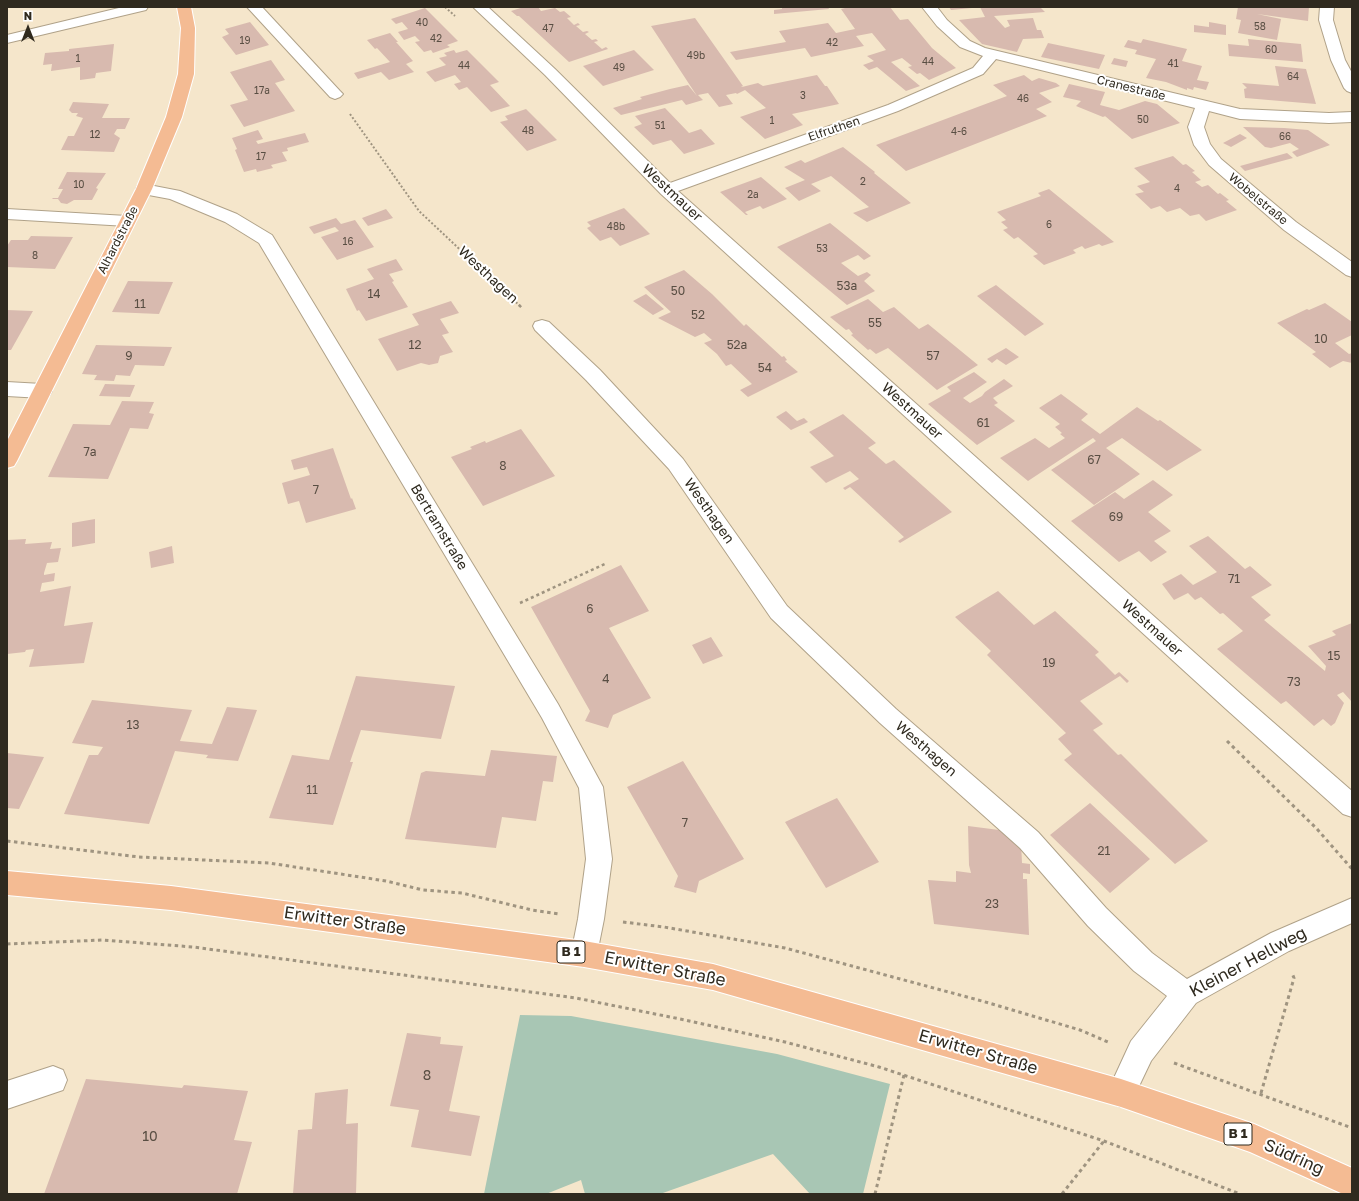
<!DOCTYPE html>
<html>
<head>
<meta charset="utf-8">
<style>
  body { margin:0 }
  #map { position:relative; width:1359px; height:1201px; overflow:hidden; background:#f5e6cb; font-family:"Golos Text",sans-serif }
  canvas { display:block }
  .frame { position:absolute; inset:0; border:8px solid #2f2a1f; pointer-events:none }
  .north { position:absolute; left:8px; top:8px; width:40px; height:40px; -webkit-text-stroke:3px #fff; paint-order:stroke; rotate:0deg; font-size:11px; font-weight:700; line-height:16px; text-align:center; color:#2f2a1f }
  .north::after { content:''; display:block; margin:auto; width:14px; height:18px; background:#2f2a1f; clip-path:polygon(50% 0,100% 100%,50% 72%,0 100%) }
</style>
</head>
<body>
<div id="map">
<canvas width="1359" height="1201"></canvas>
<div class="frame"></div>
<div class="north">N</div>
</div>
<script>
const ctx = document.querySelector('canvas').getContext('2d');
ctx.lineJoin = 'round';
function fillPath(path, color) { ctx.fillStyle = color; ctx.fill(path, 'evenodd'); }
const toPath = rows => new Path2D(rows.map(r => 'M' + r).join(''));
function trace(path, color, width, dash) { ctx.strokeStyle = color; ctx.lineWidth = width; ctx.lineCap = dash ? 'butt' : 'round'; ctx.setLineDash(dash || []); ctx.stroke(path); }
function label(font, color, halo, rows, align = 'center') {
  ctx.font = font + ' "Golos Text",sans-serif'; ctx.lineWidth = 4; ctx.setLineDash([]); ctx.textBaseline = 'middle'; ctx.strokeStyle = halo; ctx.fillStyle = color; for (const [text, x, y, turn = 0] of rows) {
    ctx.save(); ctx.translate(x, y); ctx.rotate((+turn || 0) * Math.PI / 180); ctx.textAlign = isNaN(turn) ? turn : align; if (halo) ctx.strokeText(text, 0, 0); ctx.fillText(text, 0, 0); ctx.restore();
  }
}
fillPath(toPath([
  [520,1015,571,1016,777,1054,890,1084,863,1194,810,1194,773,1154,660,1194,585,1194,581,1180,546,1194,484,1194]
]), '#a8c6b4');
fillPath(toPath([
  [524,7,538,7,541,11,555,8,560,12,564,11,571,17,567,18,574,25,578,23,580,25,576,26,583,32,587,31,589,32,585,34,592,40,596,39,598,41,594,42,602,49,606,47,608,49,569,62,519,16,517,16,511,11],
  [782,7,828,7,829,9,774,14,774,10,782,9],
  [849,7,890,7,900,20,908,19,932,48,956,68,929,80,920,73,917,74,908,67,912,66,902,58,891,62,920,86,906,91,877,67,869,70,863,65,874,61,867,56,886,50,872,33,856,36,864,46,811,57,805,48,736,60,730,52,786,42,779,31,828,23,836,33,855,29,841,9],
  [949,7,971,7,972,8,951,10],
  [980,7,1040,7,1045,12,994,16,1005,28,1010,26,1007,20,1033,18,1037,30,1041,30,1044,38,1023,39,1017,52,982,44,959,20,985,17],
  [1238,7,1309,7,1308,21,1257,14,1281,19,1277,40,1238,33,1241,20,1236,19],
  [425,8,458,41,447,45,450,47,433,53,431,50,424,52,415,42,420,41,415,36,404,40,398,32,408,29,402,22,396,24,391,19],
  [695,18,743,86,741,87,742,87,758,83,763,86,817,75,825,86,827,86,839,104,792,114,803,125,765,139,740,117,766,108,745,90,737,94,736,93,726,95,733,104,719,107,708,93,698,95,703,100,686,105,682,100,621,115,613,108,642,99,640,97,670,89,688,85,697,96,651,26],
  [250,22,269,45,236,55,222,37,229,34,225,29],
  [1209,22,1226,25,1226,35,1194,32,1194,25,1209,27],
  [390,33,398,42,396,42,413,61,406,64,414,72,389,80,381,72,358,79,354,73,390,62,377,48,375,49,367,40],
  [1143,39,1187,49,1182,61,1202,66,1197,80,1209,82,1206,90,1194,87,1193,90,1187,88,1187,90,1166,82,1146,78,1156,59,1135,54,1137,50,1124,47,1128,40,1141,43],
  [1248,39,1301,44,1303,62,1229,56,1228,44,1249,46],
  [1048,43,1105,55,1099,69,1041,57],
  [114,44,111,71,96,73,95,78,80,80,80,67,51,71,52,64,43,65,45,53,69,51,69,49],
  [454,50,456,53,467,50,499,82,490,85,510,106,491,112,467,87,459,90,454,84,461,82,455,75,435,82,426,72,446,65,439,58,447,56,444,53],
  [634,50,654,70,603,86,583,66],
  [1114,58,1128,61,1126,67,1111,64],
  [271,60,285,80,275,83,295,111,244,127,230,105,248,100,230,72],
  [1275,66,1306,69,1316,104,1245,98,1244,89,1247,88,1242,83,1279,86],
  [1024,75,1032,81,1039,78,1056,83,1060,86,1039,93,1052,102,1036,109,1047,116,906,171,876,145,1007,96,993,85],
  [1069,84,1105,92,1100,105,1119,110,1145,101,1157,104,1180,123,1132,139,1105,116,1111,113,1103,117,1076,106,1081,101,1063,97],
  [73,102,109,104,102,118,130,118,125,129,117,129,114,134,120,138,114,152,61,150,68,136,74,136,83,118,76,116,78,113,72,113,69,110],
  [665,108,689,133,701,129,715,144,684,154,671,140,653,145,634,127,642,124,635,116],
  [526,109,557,140,527,151,500,122,508,120,505,116],
  [1243,127,1284,128,1308,130,1330,145,1297,157,1292,152,1299,149,1290,143,1271,148,1265,147],
  [258,130,263,139,256,141,258,144,305,133,309,142,287,148,288,151,282,152,287,161,271,165,273,168,257,172,256,169,244,172,235,150,237,149,232,138],
  [1240,134,1247,138,1231,147,1223,143],
  [843,147,875,172,874,173,911,203,867,222,853,213,869,207,831,176,811,184,821,191,799,201,785,188,805,180,784,167,801,160,805,163],
  [1287,153,1293,158,1245,171,1240,166],
  [1173,156,1183,165,1186,164,1195,171,1192,172,1201,180,1195,182,1202,187,1208,185,1218,194,1220,193,1229,200,1226,201,1237,210,1206,221,1199,214,1190,216,1180,208,1167,212,1160,206,1151,209,1135,194,1144,192,1137,186,1150,182,1134,168],
  [67,172,106,173,96,188,98,189,92,200,74,200,67,204,61,203,58,199,52,199,53,198,58,198,63,189,58,189],
  [761,177,787,199,763,209,760,206,745,212,748,215,746,215,720,192],
  [1049,189,1114,242,1102,246,1099,244,1085,249,1082,246,1073,250,1076,253,1044,265,1033,256,1038,254,1018,237,1014,239,1003,230,1008,228,1001,222,1006,220,997,212,1041,196,1038,193],
  [624,208,650,234,620,246,611,237,600,241,587,228,591,226,587,222],
  [386,209,393,218,368,226,362,218],
  [336,218,341,224,355,220,374,247,337,260,321,237,339,231,335,227,314,234,309,227],
  [830,223,871,256,864,260,858,255,841,263,858,276,867,272,871,275,864,281,875,291,847,305,777,247],
  [31,236,73,237,55,269,7,267,7,246,11,240,28,240],
  [396,259,403,270,389,274,394,281,392,282,408,307,366,321,359,310,357,311,346,289,374,279,367,269],
  [684,270,712,294,744,326,746,324,782,357,784,356,787,360,785,361,798,372,748,397,740,390,752,384,731,364,726,366,717,354,704,343,712,340,704,333,695,337,658,318,671,312,644,287],
  [128,281,173,282,159,314,112,312],
  [996,285,1044,324,1025,336,977,296],
  [646,294,664,309,653,315,633,301],
  [868,299,883,312,894,307,919,329,928,324,978,365,937,390,888,348,876,354,870,349,868,350,851,335,853,334,849,329,846,330,830,317],
  [451,301,459,313,440,319,449,333,442,335,453,352,440,356,438,363,429,365,421,363,397,371,378,339,419,325,412,314],
  [1325,303,1352,322,1352,335,1335,343,1349,354,1352,353,1352,363,1343,361,1330,368,1312,354,1316,352,1277,323,1307,309,1309,310],
  [7,310,33,311,11,350,7,350],
  [96,345,172,347,164,366,135,365,130,376,116,375,114,381,94,380,97,375,82,374],
  [1006,348,1019,357,1006,365,997,359,992,363,987,359],
  [974,372,987,382,963,398,970,403,982,396,985,392,1004,379,1013,386,993,398,998,403,994,405,1015,421,977,445,928,404,951,391,947,387],
  [105,384,135,385,130,397,99,396],
  [1061,394,1088,414,1081,420,1100,434,1137,407,1158,421,1160,420,1202,450,1167,471,1122,438,1106,448,1140,474,1094,505,1051,470,1096,441,1093,438,1028,481,1000,458,1035,438,1049,448,1065,438,1060,434,1062,433,1055,427,1060,424,1039,408],
  [122,401,154,402,149,413,154,414,148,429,130,428,108,479,48,477,73,424,110,425],
  [786,411,797,421,804,418,808,422,791,430,776,417],
  [843,414,876,443,868,448,886,464,894,460,952,512,900,543,898,541,904,537,850,487,845,490,843,488,859,479,850,471,826,483,810,467,834,456,809,432],
  [521,429,555,476,483,506,451,457,472,449,470,447,485,441,486,443],
  [333,448,351,499,352,498,356,509,306,523,299,501,288,504,282,483,310,475,307,467,294,470,291,460],
  [1153,480,1173,495,1148,512,1171,531,1154,541,1167,552,1151,562,1139,551,1119,562,1071,521,1115,492,1124,499],
  [95,519,95,543,72,547,72,523],
  [1208,536,1245,569,1250,566,1272,585,1251,597,1271,615,1264,620,1325,671,1326,666,1308,646,1336,635,1332,631,1352,623,1352,702,1343,692,1337,695,1344,703,1335,723,1331,726,1323,719,1314,726,1286,701,1281,704,1217,649,1243,631,1223,613,1220,614,1201,597,1195,600,1188,593,1174,600,1162,584,1181,574,1193,585,1217,572,1189,546],
  [26,539,25,544,52,542,50,549,61,548,58,562,47,563,44,573,44,575,55,573,54,581,42,583,40,592,71,586,64,626,93,622,84,663,29,667,34,649,26,650,25,652,7,654,7,540],
  [172,546,174,563,151,568,149,552],
  [621,565,649,611,609,628,651,698,613,715,608,728,585,721,590,711,531,607],
  [998,591,1034,625,1055,611,1099,652,1095,655,1115,675,1119,672,1129,681,1127,683,1120,676,1080,701,1103,724,1093,730,1118,755,1121,754,1208,841,1175,864,1064,760,1072,754,1058,739,1066,733,987,655,991,651,955,617],
  [711,637,723,656,703,664,692,645],
  [356,676,455,686,441,739,361,730,350,762,353,762,333,825,269,818,292,755,329,760],
  [92,700,192,710,180,741,212,744,227,707,257,710,238,761,206,758,208,755,175,751,149,824,64,814,89,755,98,755,103,747,72,743],
  [491,750,557,756,553,782,543,781,536,821,502,817,496,848,405,839,421,773,426,771,485,776],
  [7,753,44,757,19,809,7,808],
  [683,761,744,859,699,881,696,893,674,887,678,876,627,787],
  [837,798,879,862,826,888,785,822],
  [1090,803,1150,859,1110,893,1050,835],
  [968,826,1007,831,1021,842,1022,863,1030,864,1030,874,1023,873,1023,879,1027,879,1029,935,934,924,928,880,956,882,956,871,971,873,969,865],
  [407,1033,441,1037,440,1044,463,1046,449,1111,480,1116,471,1156,411,1147,419,1110,390,1106],
  [86,1079,182,1088,184,1085,248,1091,234,1140,252,1142,237,1194,44,1194],
  [348,1089,346,1124,358,1123,356,1194,293,1194,298,1130,312,1129,315,1093]
]), '#d8baaf');
const minor = toPath([
  [123,7,148,7,146,10,7,43,7,35,123,7],
  [247,7,262,7,340,91,343,94,340,97,335,99,330,97,247,7],
  [473,7,488,7,555,69,670,183,888,105,973,68,983,56,960,47,937,26,922,7,937,7,947,20,970,41,985,48,1240,109,1329,113,1352,112,1352,122,1329,123,1240,119,1209,111,1204,127,1210,144,1221,159,1296,222,1352,262,1352,277,1346,275,1284,230,1209,165,1194,145,1188,127,1195,108,996,59,983,74,898,111,678,191,1242,695,1352,791,1352,817,1343,814,1226,709,661,194,545,75,473,7],
  [1320,7,1334,7,1333,20,1345,60,1352,73,1352,93,1347,91,1344,88,1331,60,1319,20,1320,7],
  [144,184,180,191,237,214,272,235,558,704,603,787,612,859,604,919,597,954,593,963,584,967,575,963,571,954,578,919,586,859,579,788,542,718,259,243,225,222,170,199,138,193,136,189,138,185,144,184],
  [7,209,127,216,133,217,136,221,133,225,127,226,7,219,7,209],
  [542,320,549,322,600,370,683,459,787,606,896,709,1038,832,1106,908,1152,953,1187,979,1271,933,1352,898,1352,923,1289,951,1196,1003,1151,1061,1131,1103,1121,1107,1111,1103,1107,1093,1131,1041,1167,996,1134,971,1088,926,1020,848,880,723,771,618,669,469,586,380,535,330,533,326,535,322,542,320],
  [7,382,42,384,49,386,52,391,49,396,42,398,7,396,7,382],
  [53,1066,63,1070,67,1080,63,1090,7,1109,7,1081,53,1066]
]);
const major = toPath([
  [177,7,191,7,195,28,194,74,182,117,152,189,17,461,14,466,7,468,7,441,136,189,166,117,178,74,181,28,177,7],
  [7,871,171,886,584,941,713,964,1121,1079,1254,1124,1352,1168,1352,1194,1343,1194,1250,1152,1121,1107,713,990,584,967,171,910,7,895,7,871]
]);
trace(minor, '#b0a289', 2);
trace(major, '#fff', 2);
trace(toPath([
  [445,7,455,16],
  [350,114,419,211,520,306]
]), '#9f9480', 2, [2, 2]);
trace(toPath([
  [519,305,522,308],
  [520,603,605,564]
]), '#9f9480', 2.5, [3, 3]);
trace(toPath([
  [1227,741,1317,829,1352,869],
  [7,841,139,857,269,863,386,881,423,890,462,893,532,910,559,914],
  [623,922,664,927,785,948,982,1001,1080,1030,1108,1042],
  [7,944,103,940,193,947,576,998,685,1020,785,1042,879,1067,1104,1141,1240,1194],
  [1174,1063,1352,1128],
  [1261,1093,1294,978,1292,973],
  [875,1194,904,1075],
  [1062,1194,1104,1141]
]), '#9f9480', 3, [3.5, 3.5]);
fillPath(minor, '#fff');
fillPath(major, '#f4bb93');
label('10px', '#594e43', null, [
  ["40",422,23],
  ["58",1260,27],
  ["47",548,29],
  ["42",436,39],
  ["19",245,41],
  ["42",832,43],
  ["60",1271,50],
  ["49b",696,56],
  ["1",78,59],
  ["44",928,62],
  ["41",1173,64],
  ["44",464,66],
  ["49",619,68],
  ["64",1293,77],
  ["17a",262,91],
  ["3",803,96],
  ["46",1023,99],
  ["50",1143,120],
  ["1",772,121],
  ["51",660,126],
  ["48",528,131],
  ["4-6",959,132],
  ["12",95,135],
  ["66",1285,137],
  ["17",261,157],
  ["2",863,182],
  ["10",79,185],
  ["4",1177,189],
  ["2a",753,195],
  ["6",1049,225],
  ["48b",616,227],
  ["16",348,242],
  ["53",822,249],
  ["8",35,256]
]);
label('12px', '#2f2a1f', '#fff', [
  ["Cranestraße",1131,88,14],
  ["Elfruthen",834,129,-19],
  ["Wobelstraße",1258,199,40],
  ["Alhardstraße",118,240,-63]
]);
label('12px', '#594e43', null, [
  ["53a",847,286],
  ["50",678,291],
  ["14",374,294],
  ["11",140,304],
  ["52",698,315],
  ["55",875,323],
  ["10",1321,339],
  ["12",415,345],
  ["52a",737,345],
  ["9",129,356],
  ["57",933,356],
  ["54",765,368],
  ["61",983,423],
  ["7a",90,452],
  ["67",1094,460],
  ["8",503,466],
  ["7",316,490],
  ["69",1116,517],
  ["71",1234,579],
  ["6",590,609],
  ["15",1334,656],
  ["19",1049,663],
  ["4",606,679],
  ["73",1294,682],
  ["13",133,725],
  ["11",312,790],
  ["7",685,823],
  ["21",1104,851],
  ["23",992,904]
]);
for (const [x, y, w] of [
  [571,952,28],
  [1238,1134,28]
]) { const box = new Path2D(); box.roundRect(x - w / 2, y - 11, w, 22, 3); ctx.fillStyle = '#fff'; ctx.fill(box); trace(box, '#2f2a1f', 1); }
label('bold 13px', '#2f2a1f', null, [
  ["B 1",571,952],
  ["B 1",1238,1134]
]);
label('14px', '#2f2a1f', '#fff', [
  ["Westmauer",672,193,43],
  ["Westhagen",488,275,43],
  ["Westmauer",912,411,42],
  ["Westhagen",709,511,55],
  ["Bertramstraße",439,527,59],
  ["Westmauer",1152,628,42],
  ["Westhagen",926,749,41]
]);
label('14px', '#594e43', null, [
  ["8",427,1076],
  ["10",150,1137]
]);
label('17px', '#2f2a1f', '#fff', [
  ["Erwitter Straße",345,921,8],
  ["Kleiner Hellweg",1248,962,-28],
  ["Erwitter Straße",665,969,11],
  ["Erwitter Straße",978,1052,16],
  ["Südring",1294,1157,24]
]);
</script>
</body>
</html>
